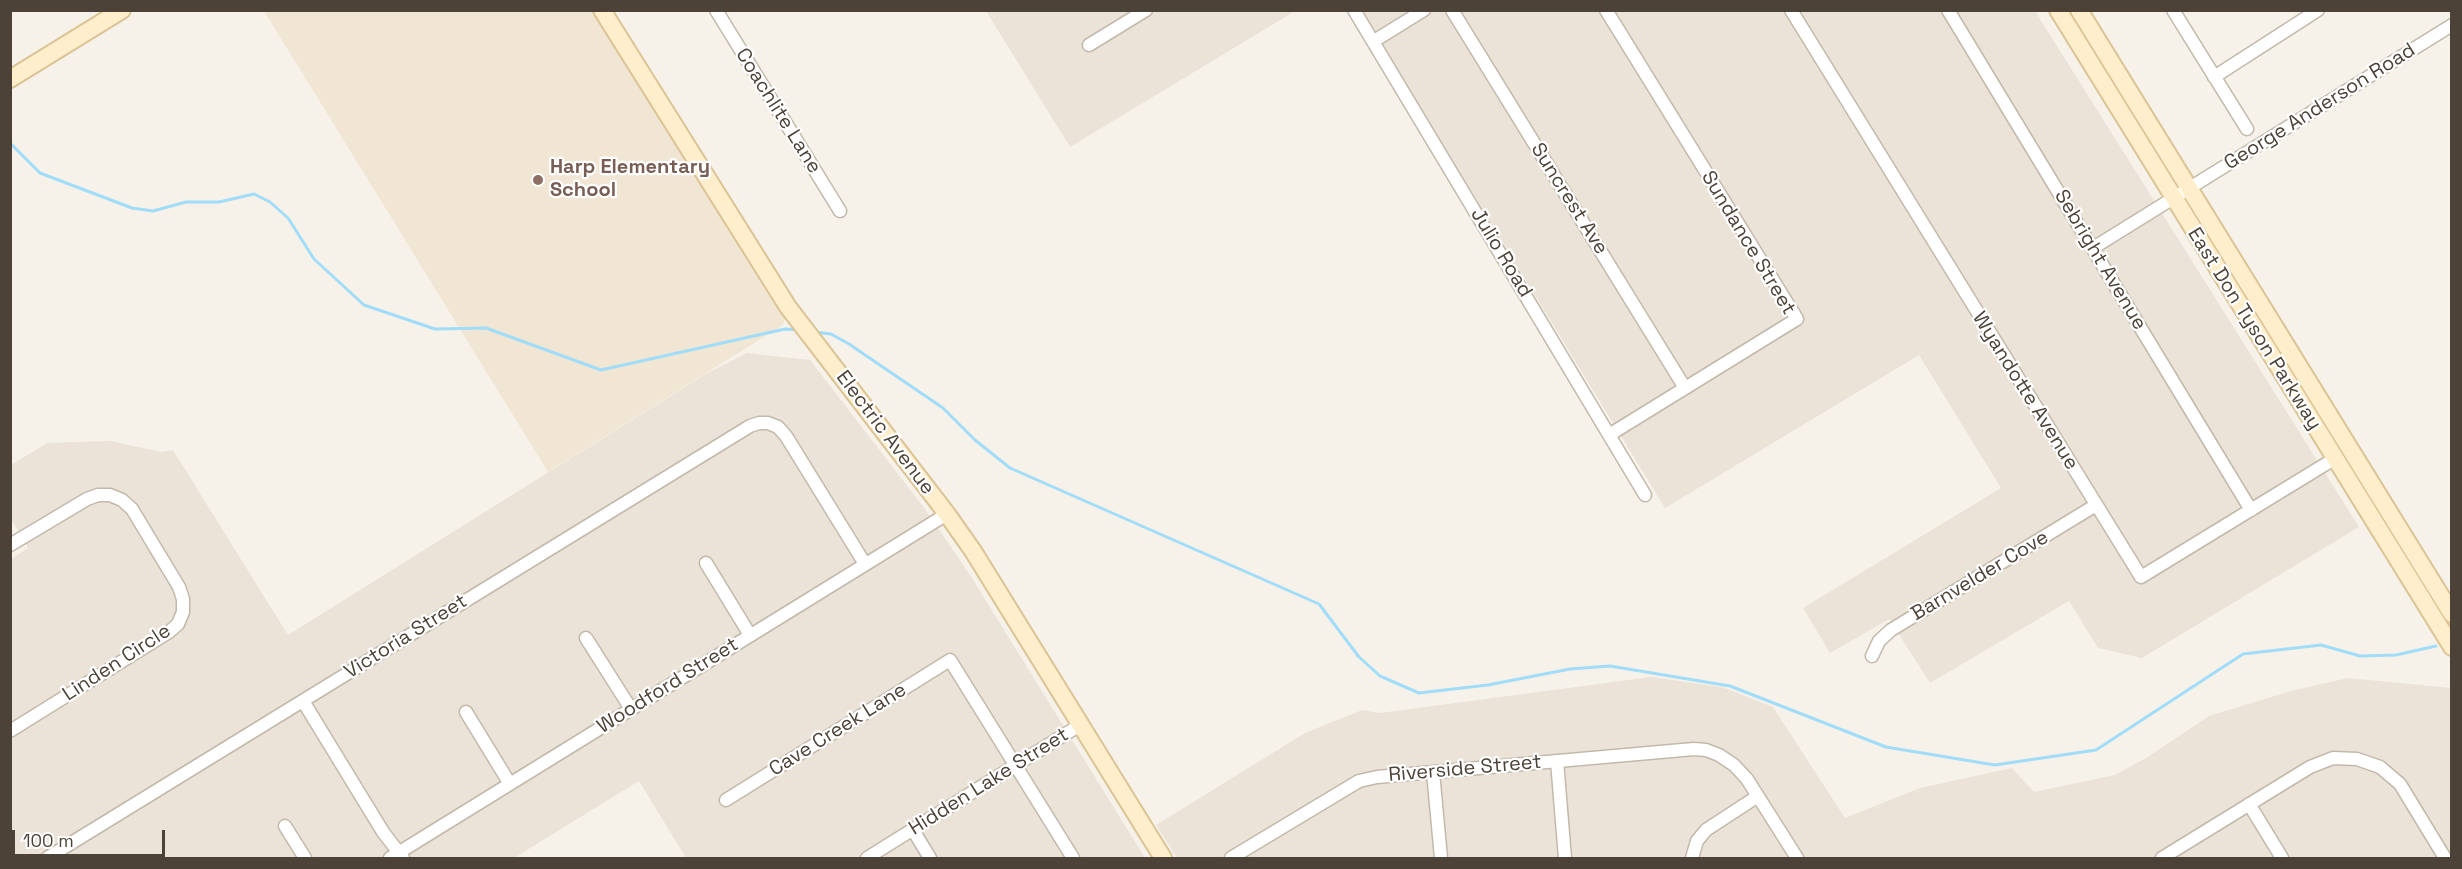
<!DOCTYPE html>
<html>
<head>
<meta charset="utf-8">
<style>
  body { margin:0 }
  #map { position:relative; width:2462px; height:869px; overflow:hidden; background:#f6f2ea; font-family:"Space Grotesk",sans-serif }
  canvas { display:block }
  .frame { position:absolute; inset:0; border:12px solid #4c4237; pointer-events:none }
  .scale { position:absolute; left:12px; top:830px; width:153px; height:27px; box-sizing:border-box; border:3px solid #4c4237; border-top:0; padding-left:8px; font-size:18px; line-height:21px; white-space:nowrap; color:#4c4237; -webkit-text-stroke:4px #fff; paint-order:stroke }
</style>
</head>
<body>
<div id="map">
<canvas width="2462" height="869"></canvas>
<div class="frame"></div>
<div class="scale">100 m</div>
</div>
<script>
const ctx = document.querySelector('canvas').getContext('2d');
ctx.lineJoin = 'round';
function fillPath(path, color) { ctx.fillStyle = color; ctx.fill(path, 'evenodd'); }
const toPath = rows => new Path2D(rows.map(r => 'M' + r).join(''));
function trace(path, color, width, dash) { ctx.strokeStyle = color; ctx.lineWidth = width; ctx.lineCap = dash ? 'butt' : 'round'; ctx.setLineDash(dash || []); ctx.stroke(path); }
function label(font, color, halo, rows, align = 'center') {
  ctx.font = font + ' "Space Grotesk",sans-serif'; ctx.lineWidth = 4.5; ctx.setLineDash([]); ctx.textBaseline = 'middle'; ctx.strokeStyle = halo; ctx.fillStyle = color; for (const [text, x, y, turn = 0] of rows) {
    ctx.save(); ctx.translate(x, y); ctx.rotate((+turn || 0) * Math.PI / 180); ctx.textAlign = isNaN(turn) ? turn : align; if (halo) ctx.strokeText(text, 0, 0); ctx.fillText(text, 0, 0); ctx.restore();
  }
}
fillPath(toPath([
  [986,11,1295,11,1070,147],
  [1361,11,2035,11,2359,527,2142,658,2098,648,2069,601,1930,683,1889,619,1830,653,1803,608,2001,488,1919,355,1665,508],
  [747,353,810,360,925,509,972,578,1145,858,686,858,639,781,514,858,11,858,11,559,28,548,11,519,11,465,47,443,110,441,162,452,173,450,288,635,704,375],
  [1651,677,1722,687,1773,707,1845,818,1920,788,2012,768,2034,792,2115,775,2146,758,2209,716,2291,691,2348,678,2451,688,2451,858,1177,858,1156,825,1305,733,1362,710,1380,713]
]), '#ebe3d7');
fillPath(toPath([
  [264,11,602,11,788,307,783,325,548,472]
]), '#f1e6d3');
trace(toPath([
  [10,143,40,173,132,208,153,211,186,202,219,202,254,194,270,202,288,218,314,259,364,305,435,329,486,328,601,370,785,329,799,330],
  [815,332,831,334,849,344,943,408,975,440,1010,468,1319,604,1359,657,1380,676,1419,693,1488,685,1570,669,1610,666,1730,686,1886,747,1995,765,2096,750,2243,654,2321,645,2360,656,2396,655,2436,646]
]), '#a1dcf9', 3);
const street = toPath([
  [716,10,840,211],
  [1354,10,1645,495],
  [1452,10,1685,388],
  [1606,10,1797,319,1609,435],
  [1791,10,2141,577,2334,459],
  [1948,10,2251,510],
  [2173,10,2247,129],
  [1374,41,1424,10],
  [1089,45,1146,10],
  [2214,77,2318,10],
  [2093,248,2452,25],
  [10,545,87,499,98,495,110,495,122,500,132,509,179,587,183,599,183,612,178,624,169,632,10,731],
  [706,563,750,635],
  [586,638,631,709],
  [1872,656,1879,641,1891,630,2096,505],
  [303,701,383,832,403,858],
  [466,712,510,784],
  [1557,761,1565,858],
  [1433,772,1441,858],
  [726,800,950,660,1073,858],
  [2249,804,2282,858],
  [285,826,305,858],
  [913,830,930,858],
  [47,858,750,426,759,423,768,423,778,427,786,436,865,564],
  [390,858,947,514],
  [867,858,1080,725],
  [1231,858,1359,781,1377,777,1694,749,1706,750,1719,755,1734,765,1747,779,1797,858],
  [1692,858,1697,841,1706,830,1758,796],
  [2162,858,2310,767,2333,758,2357,759,2380,767,2400,784,2445,858]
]);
const secondary = toPath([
  [602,10,788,307,947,514,973,551,1163,858],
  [2058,10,2452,647],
  [2079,10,2452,614],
  [10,79,122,10]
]);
trace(street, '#c3b9ab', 15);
trace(secondary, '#dbc395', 20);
trace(street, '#fff', 12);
trace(secondary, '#ffeecb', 16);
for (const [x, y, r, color] of [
  [538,180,6,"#8d6e63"]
]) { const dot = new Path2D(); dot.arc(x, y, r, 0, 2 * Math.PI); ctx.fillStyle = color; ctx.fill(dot); trace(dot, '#fff', 2); }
label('20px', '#4c4237', '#fff', [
  ["George Anderson Road",2320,107,-32],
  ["Coachlite Lane",778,111,58],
  ["Suncrest Ave",1569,199,58],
  ["Sundance Street",1748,243,59],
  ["Julio Road",1501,253,59],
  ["Sebright Avenue",2100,260,59],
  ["East Don Tyson Parkway",2254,329,58],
  ["Wyandotte Avenue",2025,391,58],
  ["Electric Avenue",885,433,53],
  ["Barnvelder Cove",1980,576,-31],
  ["Victoria Street",406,637,-32],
  ["Linden Circle",117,663,-33],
  ["Woodford Street",668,686,-32],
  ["Cave Creek Lane",838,730,-32],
  ["Riverside Street",1465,769,-5],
  ["Hidden Lake Street",989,782,-32]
]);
label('bold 20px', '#785e54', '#fff', [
  ["Harp Elementary",550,168],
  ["School",550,191]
], 'left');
</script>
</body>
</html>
